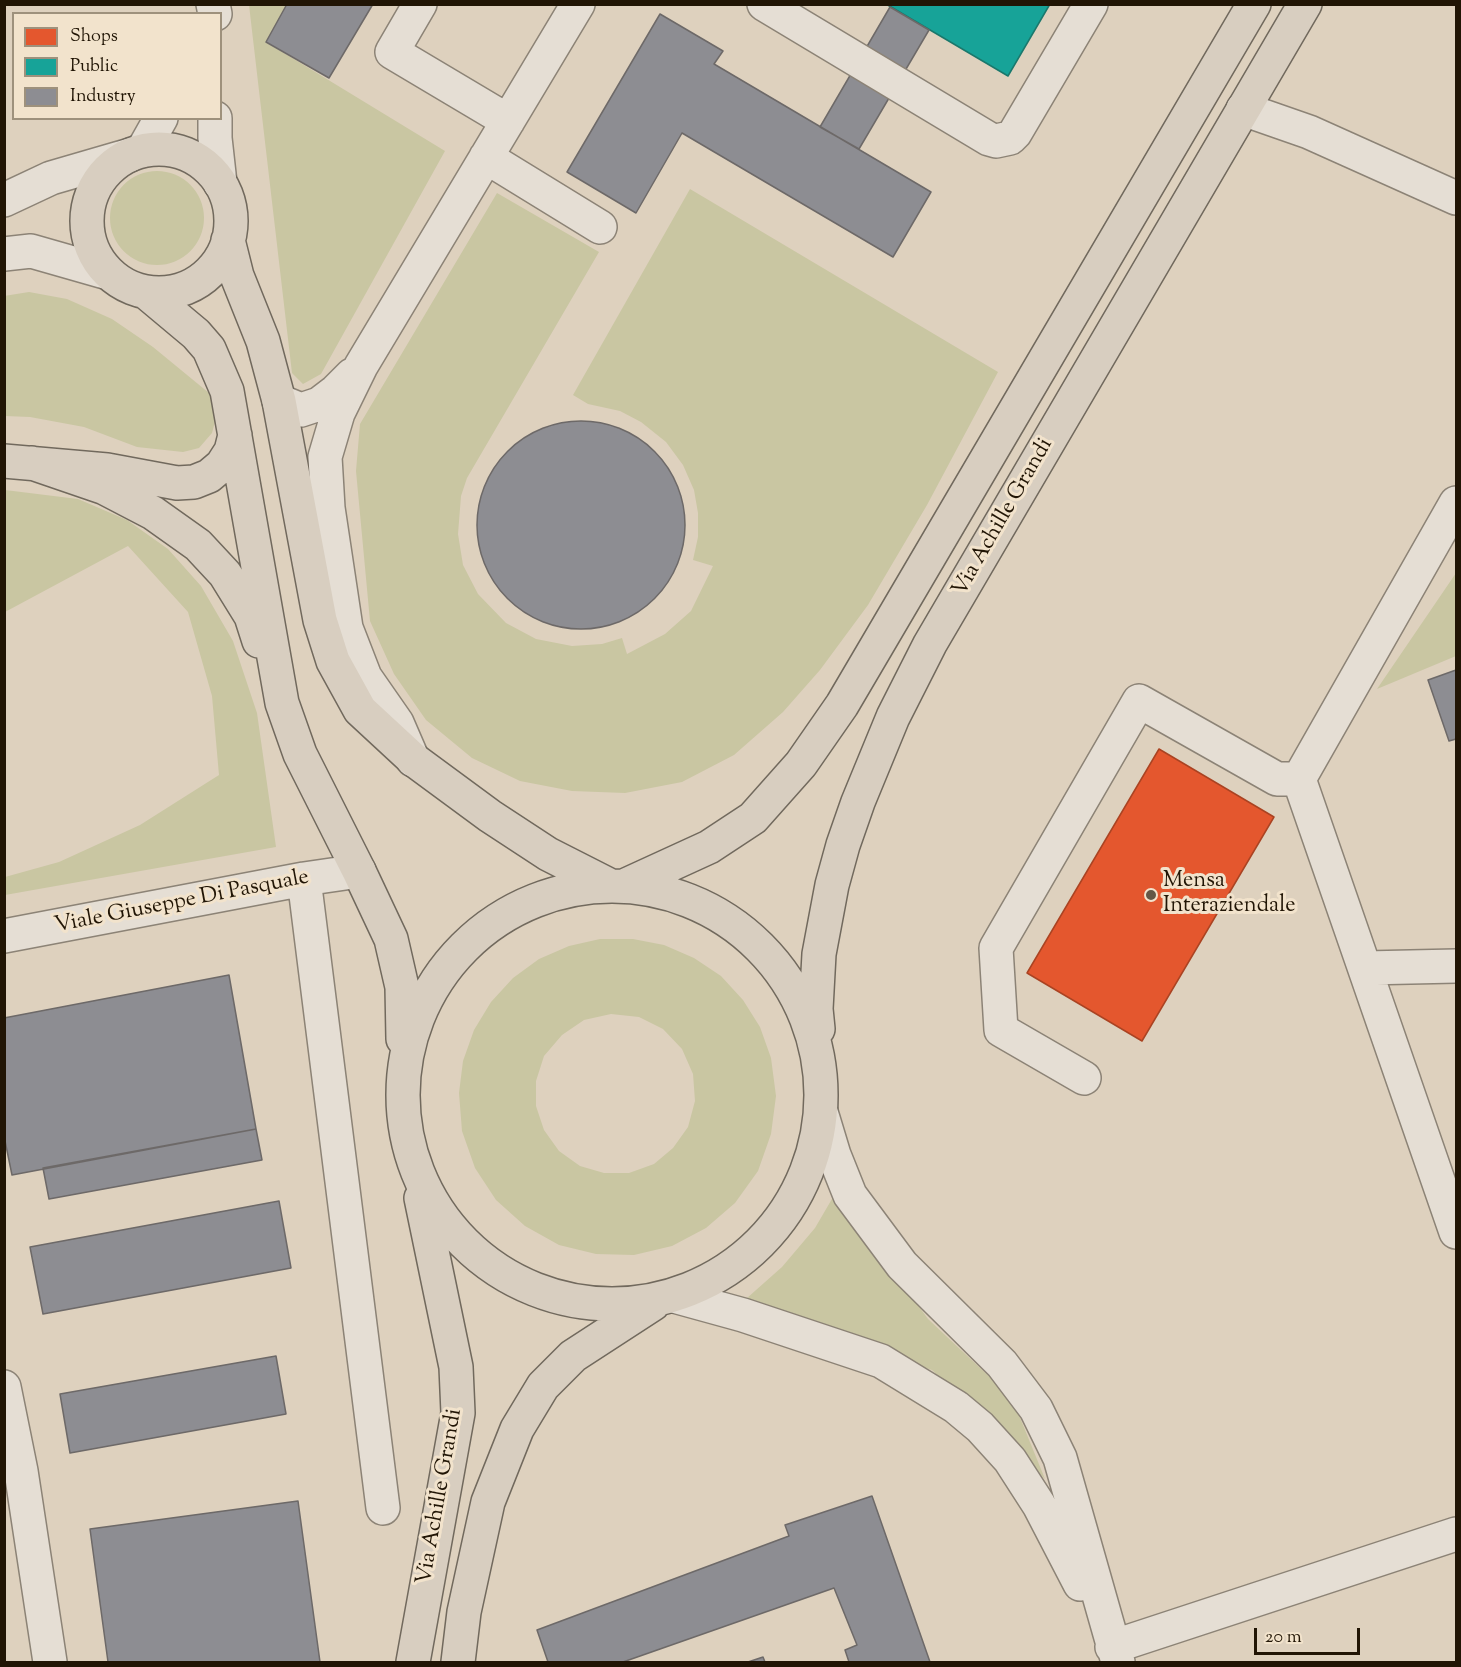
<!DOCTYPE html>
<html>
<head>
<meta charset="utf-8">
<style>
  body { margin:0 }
  #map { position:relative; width:1461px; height:1667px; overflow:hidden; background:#ded1be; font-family:"Sorts Mill Goudy",serif }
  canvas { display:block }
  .frame { position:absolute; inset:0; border:6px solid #211505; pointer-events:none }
  .legend { position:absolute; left:12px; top:12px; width:210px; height:108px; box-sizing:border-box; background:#f2e3cc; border:2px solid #9e917c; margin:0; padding:8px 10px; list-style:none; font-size:18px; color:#211505 }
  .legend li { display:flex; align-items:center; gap:12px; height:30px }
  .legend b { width:30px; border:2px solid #9e917c }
  .scale { position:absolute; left:1254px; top:1628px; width:106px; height:27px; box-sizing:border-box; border:3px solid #211505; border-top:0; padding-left:8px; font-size:18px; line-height:21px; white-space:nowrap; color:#211505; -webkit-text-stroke:4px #f2e3cc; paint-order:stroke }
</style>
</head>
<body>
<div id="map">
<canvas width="1461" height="1667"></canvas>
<div class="frame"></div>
<ul class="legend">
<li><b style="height:16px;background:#e4572e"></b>Shops</li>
<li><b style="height:16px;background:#17a398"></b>Public</li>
<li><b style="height:16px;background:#8d8d92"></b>Industry</li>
</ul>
<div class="scale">20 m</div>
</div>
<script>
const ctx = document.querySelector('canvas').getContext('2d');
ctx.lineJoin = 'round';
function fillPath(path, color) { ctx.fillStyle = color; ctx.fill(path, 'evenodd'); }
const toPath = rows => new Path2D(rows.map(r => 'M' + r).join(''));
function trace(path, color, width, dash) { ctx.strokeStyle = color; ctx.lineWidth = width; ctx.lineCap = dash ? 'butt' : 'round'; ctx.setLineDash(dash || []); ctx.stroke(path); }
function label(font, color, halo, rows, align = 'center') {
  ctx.font = font + ' "Sorts Mill Goudy",serif'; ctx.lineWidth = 6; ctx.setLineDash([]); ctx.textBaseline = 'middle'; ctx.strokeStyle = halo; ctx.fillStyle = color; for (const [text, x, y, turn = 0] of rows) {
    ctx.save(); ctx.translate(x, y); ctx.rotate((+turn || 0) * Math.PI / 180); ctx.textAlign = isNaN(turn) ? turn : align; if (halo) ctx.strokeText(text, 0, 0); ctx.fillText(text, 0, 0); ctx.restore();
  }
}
fillPath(toPath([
  [249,5,287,5,266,42,445,151,321,374,303,384,292,373],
  '110 218a47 47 0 1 1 94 0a47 47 0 1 1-94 0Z',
  [690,189,998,372,927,505,868,605,820,670,783,712,734,755,682,782,625,793,572,791,520,781,472,758,426,720,394,674,370,621,356,471,360,424,497,193,599,252,467,478,461,496,458,534,463,565,478,594,506,623,536,639,572,646,602,644,622,638,627,654,665,634,691,611,713,566,693,560,698,537,698,513,694,490,683,465,666,442,641,422,620,411,588,404,573,395],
  [29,292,67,299,112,319,153,347,209,393,217,414,212,433,199,448,183,452,137,447,84,427,30,417,5,416,4,296],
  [5,490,78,499,127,520,168,549,201,586,233,641,257,713,276,847,5,895,5,877,59,862,140,825,219,775,212,696,188,612,128,546,5,612],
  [1456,573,1456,656,1377,689],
  [600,939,633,939,664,945,694,958,721,976,743,1000,760,1027,771,1058,776,1096,771,1134,758,1171,735,1203,706,1228,672,1246,634,1255,596,1254,559,1245,525,1226,496,1200,475,1168,462,1131,459,1093,463,1061,474,1030,491,1002,513,978,539,959,569,946],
  [611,1014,639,1017,663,1029,682,1049,693,1074,695,1101,688,1127,673,1148,654,1164,629,1173,604,1173,580,1166,559,1151,544,1130,536,1106,536,1081,544,1056,562,1035,584,1020],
  [836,1192,928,1319,1012,1398,1045,1479,932,1370,738,1306,782,1267,815,1228]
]), '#c9c6a2');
const shops = toPath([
  [1159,749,1274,817,1142,1041,1027,973,1159,749]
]);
fillPath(shops, '#e4572e');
trace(shops, '#aa4322', 1.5);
const public = toPath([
  [886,4,1050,4,1008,76,886,4]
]);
fillPath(public, '#17a398');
trace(public, '#1a786c', 1.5);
const industry = toPath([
  [287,4,373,4,329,78,266,42,287,4],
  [890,7,929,30,859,149,820,127,890,7],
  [660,14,723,51,714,64,931,192,893,257,682,133,636,213,567,172,660,14],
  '477 525a104 104 0 1 1 208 0a104 104 0 1 1-208 0Z',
  [1456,670,1456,739,1449,741,1428,680,1456,670],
  [229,975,256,1129,12,1175,4,1136,4,1018,229,975],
  [256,1129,262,1160,49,1199,43,1168,256,1129],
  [279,1201,291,1268,43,1314,30,1247,279,1201],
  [276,1356,286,1414,70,1453,60,1394,276,1356],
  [872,1496,930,1662,849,1662,845,1650,857,1645,834,1588,623,1662,548,1662,537,1630,789,1536,785,1525,872,1496],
  [298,1501,320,1662,108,1662,90,1529,298,1501],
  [763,1657,765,1662,748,1662,763,1657]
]);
fillPath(industry, '#8d8d92');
trace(industry, '#6d6968', 1.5);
const minor = toPath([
  [213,4,215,14],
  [420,4,392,52,508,121],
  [764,4,989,139,996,141,1010,138,1015,133,1091,4],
  [1243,109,1309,132,1456,198],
  [215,118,215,138,220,183],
  [143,150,161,118],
  [486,157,600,227],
  [4,200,51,178,130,155],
  [4,254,31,251,108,273],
  [279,401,301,410,319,404,336,391,352,375],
  [1456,503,1299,779,1456,1232],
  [413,760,397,723,365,677,346,628,328,508,325,457,338,413,361,366,578,4],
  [304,879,383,1508],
  [4,936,304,879,359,871],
  [1365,968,1456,966],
  [1084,1078,1001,1030,996,948,1139,701,1277,779,1299,779],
  [821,1112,834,1155,850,1195,902,1265,1002,1364,1036,1409,1060,1458,1118,1662],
  [674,1296,743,1315,881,1361,956,1407,980,1427,1010,1460,1039,1505,1080,1584],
  [4,1387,21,1471,50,1662],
  [1112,1647,1456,1534]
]);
const major = toPath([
  '87 221a72 72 0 1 1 144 0a72 72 0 1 1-144 0Z',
  [228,240,237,276,263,341,279,401,320,620,333,661,360,710,414,760,490,816,548,854,607,884],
  [147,293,196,334,209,349,227,391,282,703,300,754,359,871,391,939,402,987,403,1039],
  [4,461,107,470,177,483,194,482,209,476,222,465,231,451,235,435],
  [32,463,105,488,153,513,198,545,225,574,251,616,259,641],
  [626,885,709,847,753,818,801,764,842,705,882,637,1254,4],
  '403 1095a209 209 0 1 1 418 0a209 209 0 1 1-418 0Z',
  [818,1029,816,1009,819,954,832,885,843,845,858,802,893,717,930,644,1305,4],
  [413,1662,458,1413,456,1367,421,1198],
  [458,1662,464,1612,488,1502,517,1429,543,1386,573,1356,653,1304]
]);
trace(minor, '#8c8376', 36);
trace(major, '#71695d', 36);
trace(minor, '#e5ded4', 33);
trace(major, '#d8cec0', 33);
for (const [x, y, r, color] of [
  [1151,895,6,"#635746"]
]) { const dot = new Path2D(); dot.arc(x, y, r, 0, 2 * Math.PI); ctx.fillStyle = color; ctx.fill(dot); trace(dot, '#f2e3cc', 2); }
label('22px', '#211505', '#f2e3cc', [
  ["Via Achille Grandi",1004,518,-60],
  ["Viale Giuseppe Di Pasquale",182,903,-11],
  ["Via Achille Grandi",441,1497,-80]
]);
label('22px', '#211505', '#f2e3cc', [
  ["Mensa",1163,882],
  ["Interaziendale",1163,907]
], 'left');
</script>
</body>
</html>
